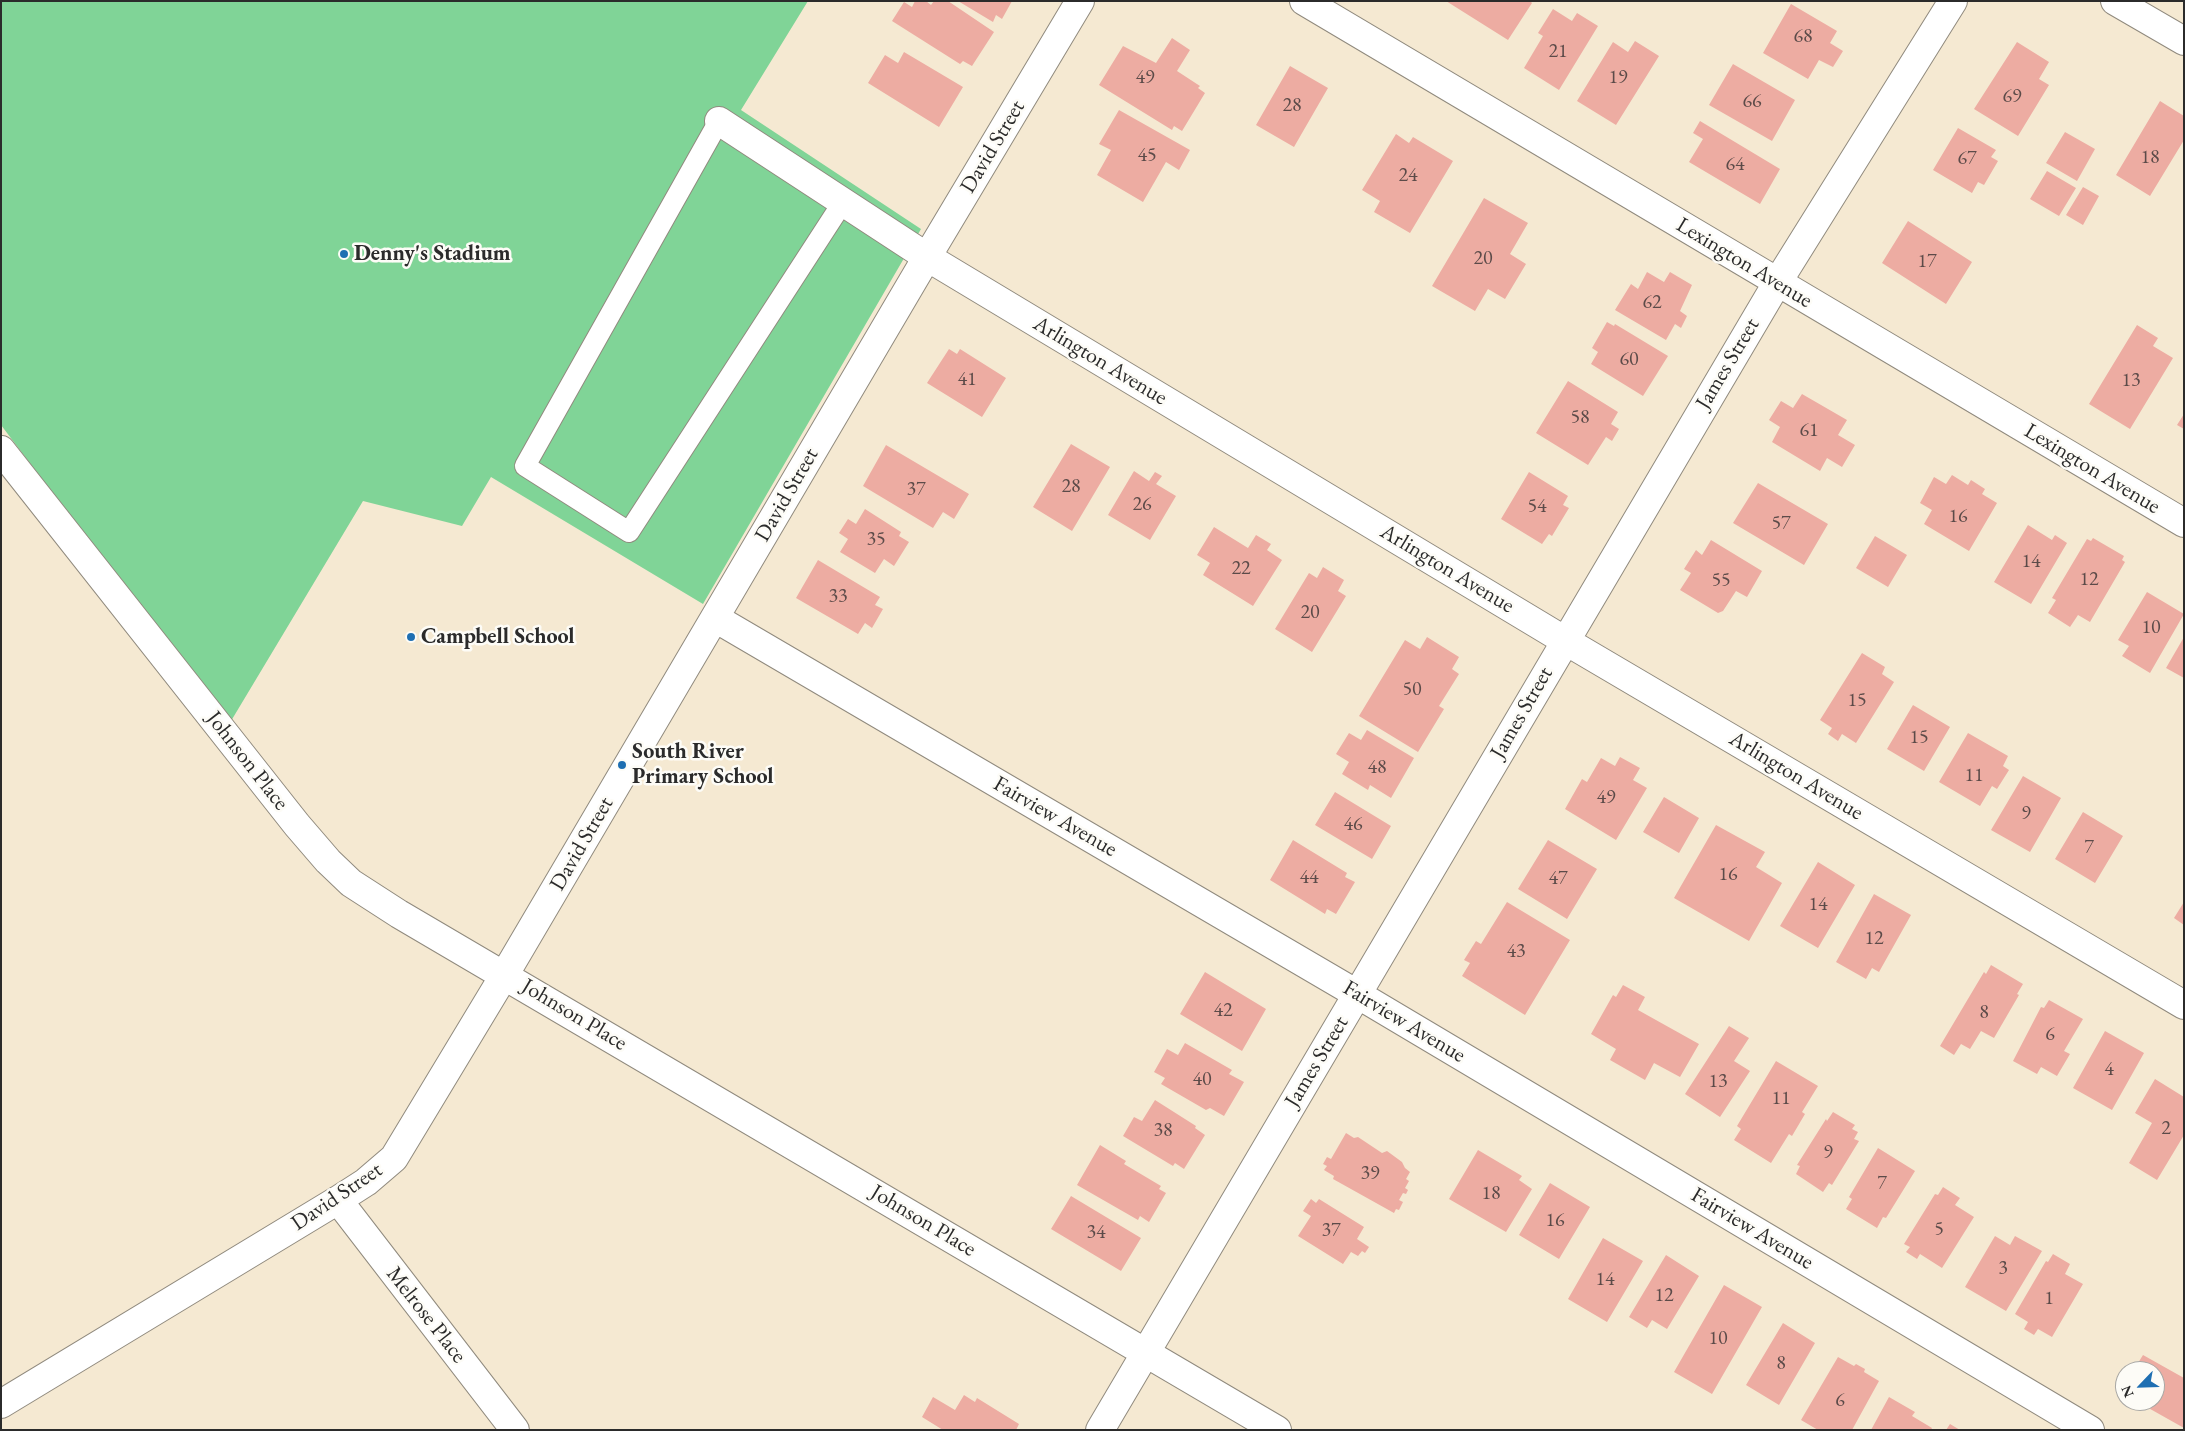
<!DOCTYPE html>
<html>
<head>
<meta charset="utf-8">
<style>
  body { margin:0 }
  #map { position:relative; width:2185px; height:1431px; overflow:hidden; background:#f5e9d2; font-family:"EB Garamond",serif }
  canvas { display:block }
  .frame { position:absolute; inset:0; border:2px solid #2b2b2b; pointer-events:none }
  .north { position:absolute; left:2115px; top:1361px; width:50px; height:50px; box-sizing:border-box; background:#fdfcf7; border:1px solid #a9a8a5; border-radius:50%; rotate:246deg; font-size:14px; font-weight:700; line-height:20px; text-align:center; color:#2b2b2b }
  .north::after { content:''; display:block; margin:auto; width:18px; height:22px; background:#1f6fb2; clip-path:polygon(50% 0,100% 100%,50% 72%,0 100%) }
</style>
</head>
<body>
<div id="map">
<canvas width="2185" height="1431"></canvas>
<div class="frame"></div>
<div class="north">N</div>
</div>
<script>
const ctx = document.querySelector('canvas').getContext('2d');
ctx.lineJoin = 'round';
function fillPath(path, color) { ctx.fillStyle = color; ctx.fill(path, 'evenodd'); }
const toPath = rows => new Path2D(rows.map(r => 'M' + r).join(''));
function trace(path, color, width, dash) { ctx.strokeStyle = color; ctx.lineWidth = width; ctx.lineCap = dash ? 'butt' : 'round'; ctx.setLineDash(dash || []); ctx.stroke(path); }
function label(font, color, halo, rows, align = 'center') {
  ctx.font = font + ' "EB Garamond",serif'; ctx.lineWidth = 5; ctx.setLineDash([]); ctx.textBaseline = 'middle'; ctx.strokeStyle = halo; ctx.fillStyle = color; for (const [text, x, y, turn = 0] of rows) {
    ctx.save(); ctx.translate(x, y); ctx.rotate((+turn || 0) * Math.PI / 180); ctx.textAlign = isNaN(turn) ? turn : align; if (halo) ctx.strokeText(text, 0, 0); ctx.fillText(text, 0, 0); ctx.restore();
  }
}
fillPath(toPath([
  [1,1,808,1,741,110,921,229,703,604,491,477,462,526,363,501,228,726,1,425]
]), '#80d497');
fillPath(toPath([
  [915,1,926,1,931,5,934,1,948,1,994,32,972,66,963,61,960,64,892,21,904,2,912,7],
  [958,1,1012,1,1002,19,996,15,993,22],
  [1446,1,1530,1,1532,3,1508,40],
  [1791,4,1837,31,1830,43,1843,51,1833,67,1819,60,1808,79,1763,53],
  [1553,9,1572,21,1577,13,1598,26,1559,90,1524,68,1543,36,1538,33],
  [1172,38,1190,50,1177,71,1200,86,1198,88,1205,93,1182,131,1174,126,1172,130,1099,85,1123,46,1156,63],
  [1635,41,1659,56,1616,125,1577,101,1613,42,1628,52],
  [2017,42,2049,62,2039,79,2049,85,2018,136,1974,109],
  [904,52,963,87,939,127,868,83,885,55,898,63],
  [1733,64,1795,100,1772,141,1709,105],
  [1290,66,1328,88,1294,147,1256,125],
  [2160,101,2184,116,2184,140,2150,196,2116,175],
  [1119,110,1190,150,1179,170,1166,162,1143,202,1097,175,1111,150,1099,144],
  [1700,121,1780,169,1760,204,1689,162,1703,139,1693,133],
  [1958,128,1996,150,1991,157,1998,161,1984,185,1978,182,1972,193,1933,170],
  [2065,132,2095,149,2077,181,2046,163],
  [1396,134,1409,143,1413,137,1453,161,1410,233,1374,212,1380,201,1362,190],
  [2047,171,2076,188,2059,216,2030,199],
  [2083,187,2099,196,2083,225,2066,215],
  [1484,198,1528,223,1510,254,1526,264,1505,299,1488,289,1475,311,1432,286],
  [1908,221,1972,262,1946,304,1882,263],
  [1647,272,1664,282,1670,272,1692,285,1680,311,1687,316,1681,328,1675,324,1666,340,1615,310,1631,284,1638,289],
  [1607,322,1614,326,1615,324,1668,356,1643,396,1591,364,1598,352,1592,348],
  [2137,325,2158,338,2153,346,2173,358,2130,429,2089,404],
  [949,349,957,354,960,349,1006,378,982,417,927,383],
  [1568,381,1618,412,1611,424,1619,429,1612,441,1606,437,1588,465,1536,433],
  [1802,394,1847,420,1838,435,1855,445,1842,467,1827,458,1820,471,1772,442,1780,427,1769,420,1781,401,1793,408],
  [2184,414,2184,429,2177,425],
  [1071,444,1110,467,1072,531,1033,507],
  [886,445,969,494,954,519,943,512,933,528,863,486],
  [1134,471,1149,481,1155,472,1162,476,1156,484,1176,496,1150,540,1108,515],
  [1529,472,1568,496,1563,505,1569,508,1552,536,1549,534,1542,544,1501,519],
  [1952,475,1968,485,1971,480,1985,489,1982,494,1997,503,1969,551,1924,524,1932,510,1920,503,1934,477,1946,484],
  [1758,483,1828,524,1804,565,1733,523],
  [865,509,901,532,899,536,909,542,894,566,884,559,875,573,840,552,848,539,839,533,848,519,856,524],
  [2028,525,2052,540,2055,535,2067,543,2031,604,1994,582],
  [1214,527,1248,548,1256,535,1271,544,1267,550,1282,560,1253,606,1203,575,1210,563,1197,555],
  [1875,536,1907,555,1888,587,1856,568],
  [2093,538,2124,556,2122,560,2125,562,2090,622,2078,615,2070,627,2048,613,2056,600,2052,598,2087,539,2091,541],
  [1711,540,1762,571,1747,597,1736,591,1723,611,1718,613,1680,590,1691,573,1684,569,1696,550,1702,555],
  [818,560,880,597,875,605,883,609,872,628,865,623,858,634,796,598],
  [1323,567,1344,580,1338,591,1346,596,1312,652,1275,629,1309,573,1317,578],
  [2147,592,2184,614,2150,673,2122,656,2129,646,2118,640],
  [1427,637,1459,657,1452,669,1459,674,1439,706,1444,709,1418,752,1359,716,1405,640,1420,649],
  [2184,637,2184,678,2166,668],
  [1862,653,1885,667,1882,674,1894,682,1856,743,1842,734,1838,741,1828,734,1832,728,1820,720],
  [1913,705,1950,727,1924,771,1887,749],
  [1367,730,1414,758,1391,798,1370,785,1368,790,1342,774,1349,762,1336,754,1349,733,1361,740],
  [1968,733,2008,756,2003,766,2009,770,1997,789,1992,786,1980,806,1939,782],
  [1620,757,1640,768,1633,780,1647,788,1616,840,1565,809,1582,779,1587,782,1601,758,1615,766],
  [2023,776,2061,798,2030,852,1991,830],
  [1335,792,1391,826,1372,859,1315,825],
  [1664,797,1699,818,1679,853,1643,832],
  [2083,812,2123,836,2095,883,2055,859],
  [1716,825,1765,852,1756,867,1782,883,1749,941,1674,898],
  [1293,840,1347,873,1345,877,1355,882,1336,914,1327,909,1325,914,1270,880],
  [1548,840,1597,869,1567,919,1518,889],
  [1818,862,1855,885,1818,948,1780,926],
  [1874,894,1911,915,1879,972,1872,968,1866,979,1836,962],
  [1507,902,1570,940,1525,1015,1462,976,1470,963,1464,960,1476,941,1481,944],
  [2184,902,2184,925,2174,918],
  [1991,965,2023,984,2017,994,2019,995,1994,1038,1981,1031,1970,1049,1961,1044,1954,1055,1940,1046,1984,972,1986,974],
  [1205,972,1266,1009,1242,1051,1180,1014],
  [1623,985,1645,997,1638,1010,1699,1044,1680,1077,1654,1063,1645,1080,1610,1060,1616,1049,1591,1034,1613,995,1616,997],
  [2049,1000,2083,1019,2064,1051,2070,1054,2057,1076,2041,1067,2037,1074,2013,1061,2041,1007,2044,1008],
  [1729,1026,1749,1038,1734,1061,1750,1071,1720,1117,1685,1094],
  [2105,1031,2144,1053,2112,1110,2073,1088],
  [1185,1043,1232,1070,1229,1074,1244,1082,1224,1116,1210,1108,1206,1110,1161,1084,1165,1078,1154,1072,1167,1049,1178,1055],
  [1776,1061,1818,1086,1802,1112,1805,1114,1792,1136,1789,1134,1771,1163,1734,1140,1741,1129,1737,1126],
  [2155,1079,2184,1097,2184,1135,2157,1180,2129,1163,2152,1123,2135,1113],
  [1155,1100,1196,1126,1195,1128,1205,1135,1184,1169,1175,1163,1173,1166,1123,1136,1134,1117,1142,1121],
  [1833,1112,1855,1125,1852,1129,1858,1132,1854,1139,1859,1141,1832,1185,1829,1183,1823,1192,1796,1174,1800,1166,1797,1165,1826,1119,1827,1121],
  [1346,1133,1354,1138,1358,1137,1382,1153,1387,1151,1402,1162,1405,1168,1410,1172,1406,1179,1409,1181,1405,1188,1408,1190,1406,1194,1403,1193,1399,1200,1403,1202,1399,1210,1396,1209,1394,1213,1333,1179,1334,1176,1324,1170,1327,1166,1323,1164,1327,1157,1331,1159],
  [1100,1145,1126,1161,1124,1164,1161,1186,1159,1189,1166,1193,1149,1222,1140,1216,1138,1220,1077,1185],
  [1878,1148,1915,1171,1886,1218,1883,1217,1877,1228,1846,1209,1852,1199,1849,1197],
  [1478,1150,1522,1176,1519,1180,1532,1189,1506,1232,1449,1199],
  [1550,1183,1590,1207,1559,1259,1519,1235],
  [1943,1187,1960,1198,1955,1205,1974,1217,1942,1268,1920,1254,1917,1259,1906,1252,1910,1247,1904,1244,1935,1194,1938,1195],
  [1071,1196,1141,1238,1121,1271,1051,1229],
  [1311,1199,1316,1203,1319,1199,1364,1227,1357,1239,1369,1247,1365,1253,1362,1251,1358,1256,1351,1252,1343,1264,1298,1236,1311,1216,1303,1211],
  [1995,1236,2010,1245,2015,1236,2042,1251,2006,1311,1965,1287],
  [1603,1238,1643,1261,1607,1322,1568,1299],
  [2053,1254,2070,1264,2065,1274,2083,1284,2052,1337,2038,1329,2034,1335,2024,1329,2028,1322,2015,1314,2046,1261,2048,1262],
  [1666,1255,1699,1276,1667,1329,1652,1320,1647,1328,1629,1317],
  [1724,1285,1762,1307,1712,1394,1674,1372],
  [1783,1323,1815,1343,1779,1405,1746,1385],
  [2143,1355,2184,1378,2184,1428,2136,1401,2155,1401,2155,1371,2133,1371],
  [1838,1357,1854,1366,1856,1364,1865,1369,1864,1372,1879,1381,1852,1430,1818,1430,1801,1420],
  [964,1395,975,1402,977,1398,1019,1424,1016,1430,943,1430,922,1417,933,1397,955,1410],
  [1889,1397,1915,1412,1912,1416,1932,1428,1931,1430,1871,1430],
  [1950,1424,1960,1430,1946,1430]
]), '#edaca2');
const service = toPath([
  [719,121,525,466,629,532,843,202]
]);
const minor = toPath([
  [1304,1,2184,523],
  [2115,1,2184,41],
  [719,121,927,257,1564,640,2184,1005],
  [1,450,297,825,328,861,351,883,399,914,1277,1430],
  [715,618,1357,994,2090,1430],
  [338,1200,515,1430],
  [1,1404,338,1200,366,1182,394,1158,505,974,927,257,1080,1],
  [1100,1430,1777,283,1953,1]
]);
trace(service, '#908a7e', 22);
trace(minor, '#908a7e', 30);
trace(service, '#fff', 20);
trace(minor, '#fff', 28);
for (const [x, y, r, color] of [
  [344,254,5,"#1f6fb2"],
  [411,637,5,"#1f6fb2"],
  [622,765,5,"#1f6fb2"]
]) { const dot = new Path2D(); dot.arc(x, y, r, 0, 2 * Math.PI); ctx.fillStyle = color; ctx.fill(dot); trace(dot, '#fdfcf7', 2); }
label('20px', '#5c4b49', null, [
  ["68",1803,37],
  ["21",1558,52],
  ["49",1145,78],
  ["19",1618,78],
  ["69",2012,97],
  ["66",1752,102],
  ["28",1292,106],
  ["45",1147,156],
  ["18",2150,158],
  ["67",1967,159],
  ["64",1735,165],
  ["24",1408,176],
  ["20",1483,259],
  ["17",1927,262],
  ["62",1652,303],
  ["60",1629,360],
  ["41",967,380],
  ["13",2131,381],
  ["58",1580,418],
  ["61",1809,431],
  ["28",1071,487],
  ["37",916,490],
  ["26",1142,505],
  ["54",1537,507],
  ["16",1958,517],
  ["57",1781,524],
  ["35",876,540],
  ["14",2031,562],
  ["22",1241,569],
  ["12",2089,580],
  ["55",1721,581],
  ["33",838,597],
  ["20",1310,613],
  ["10",2151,628],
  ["50",1412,690],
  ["15",1857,701],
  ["15",1919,738],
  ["48",1377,768],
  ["11",1974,776],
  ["49",1606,798],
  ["9",2026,814],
  ["46",1353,825],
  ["7",2089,848],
  ["16",1728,875],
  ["44",1309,878],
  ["47",1558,879],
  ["14",1818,905],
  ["12",1874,939],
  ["43",1516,952],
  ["42",1223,1011],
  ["8",1984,1013],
  ["6",2050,1035],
  ["4",2109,1070],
  ["40",1202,1080],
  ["13",1718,1082],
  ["11",1781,1099],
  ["2",2166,1129],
  ["38",1163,1131],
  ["9",1828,1153],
  ["39",1370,1174],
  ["7",1882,1184],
  ["18",1491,1194],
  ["16",1555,1221],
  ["5",1939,1230],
  ["37",1331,1231],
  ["34",1096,1233],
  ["3",2003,1269],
  ["14",1605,1280],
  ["12",1664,1296],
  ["1",2049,1299],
  ["10",1718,1339],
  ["8",1781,1364],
  ["6",1840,1401]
]);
label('22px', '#2b2b2b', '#fdfcf7', [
  ["David Street",993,147,-59],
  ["Lexington Avenue",1744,263,31],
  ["Arlington Avenue",1100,361,31],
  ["James Street",1728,364,-59],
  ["Lexington Avenue",2092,469,31],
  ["David Street",787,495,-60],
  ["Arlington Avenue",1447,569,31],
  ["James Street",1522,713,-60],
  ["Johnson Place",247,761,52],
  ["Arlington Avenue",1796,776,31],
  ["Fairview Avenue",1055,817,30],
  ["David Street",582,844,-60],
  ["Johnson Place",574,1015,31],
  ["Fairview Avenue",1404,1022,31],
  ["James Street",1317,1062,-59],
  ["David Street",337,1197,-34],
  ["Johnson Place",923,1221,31],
  ["Fairview Avenue",1752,1229,31],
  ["Melrose Place",426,1315,52]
]);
label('bold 22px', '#2b2b2b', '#fdfcf7', [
  ["Denny's Stadium",354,254],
  ["Campbell School",421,637],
  ["South River",632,752],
  ["Primary School",632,777]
], 'left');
</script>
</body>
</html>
